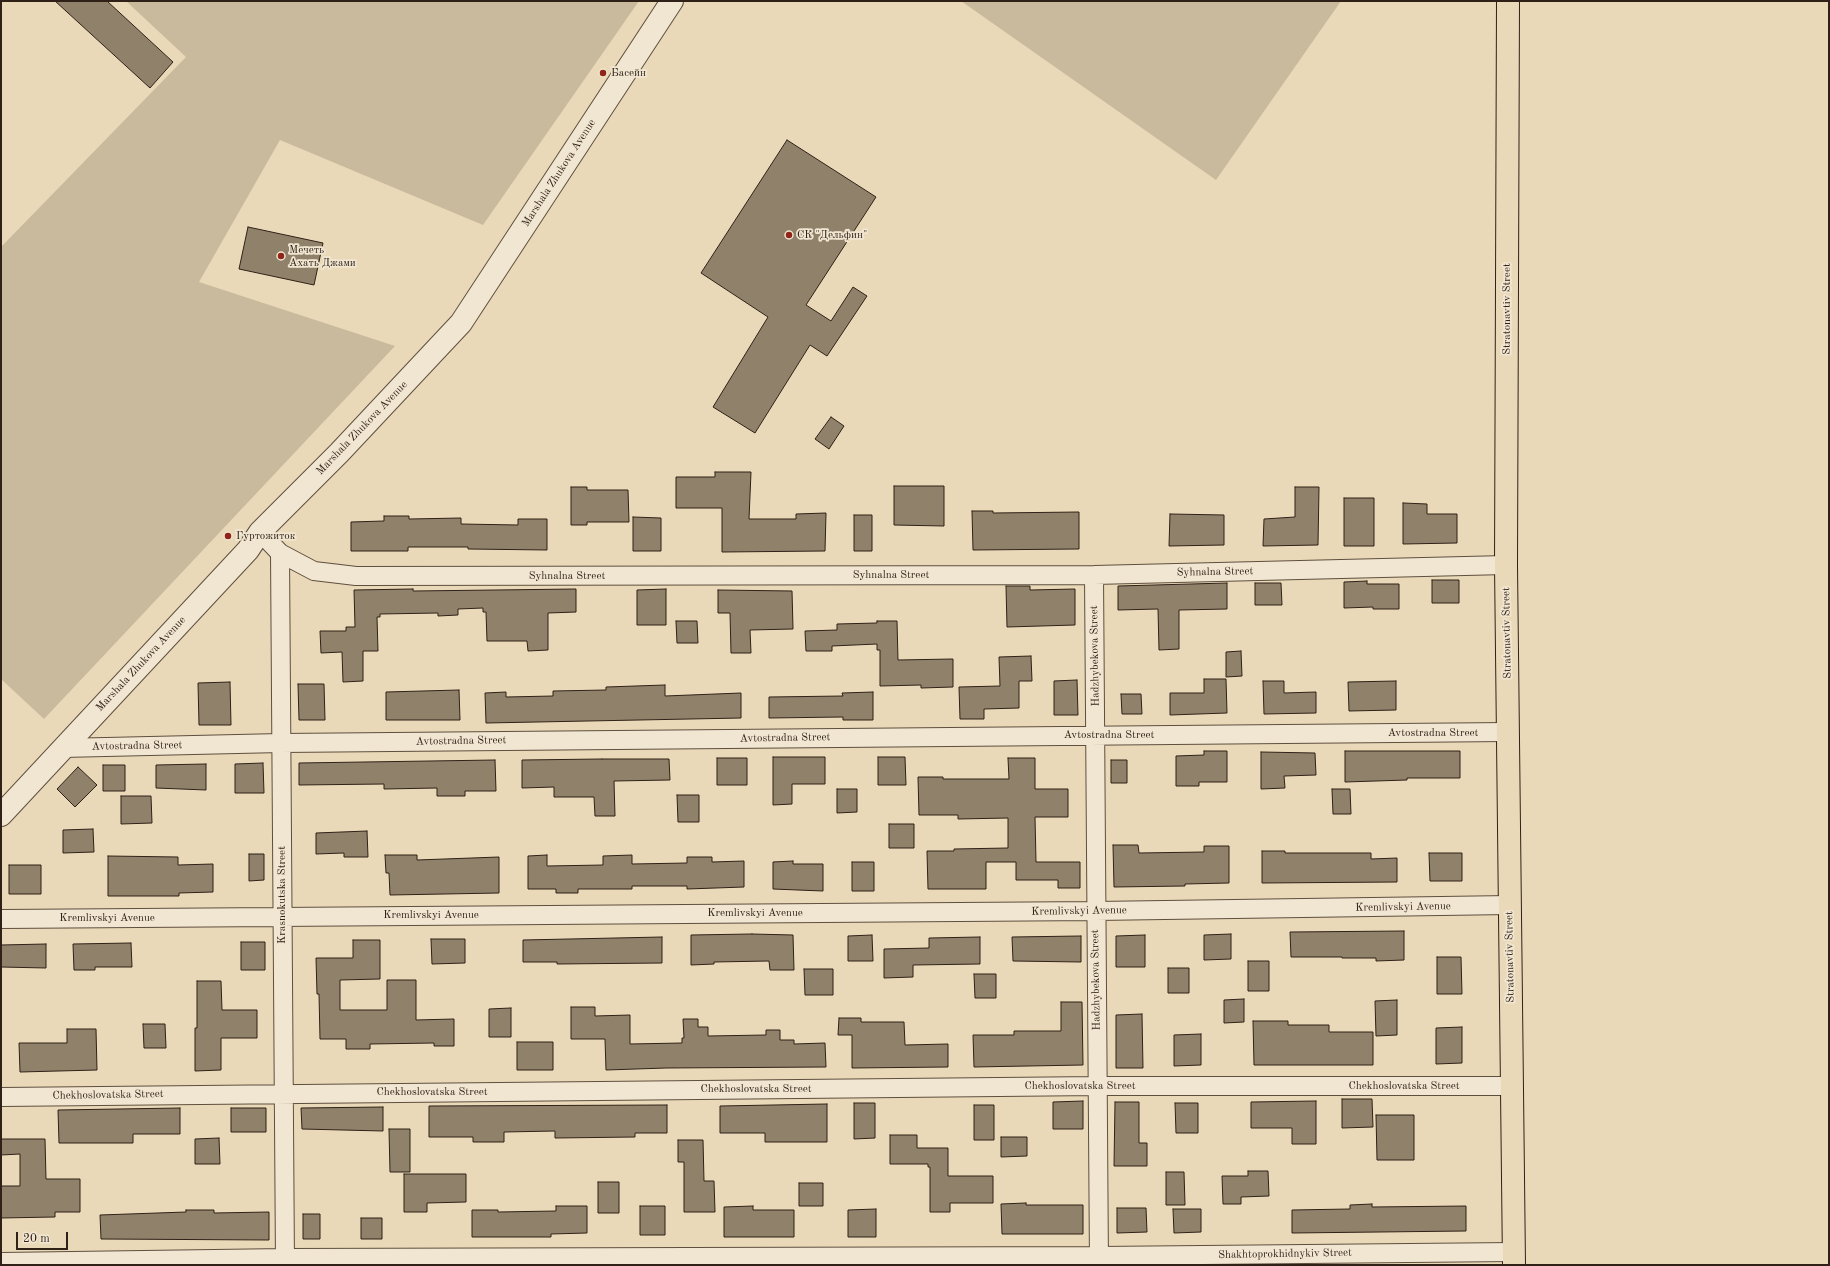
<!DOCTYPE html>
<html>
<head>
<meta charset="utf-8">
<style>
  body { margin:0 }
  #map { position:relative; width:1830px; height:1266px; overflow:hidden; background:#ead9b8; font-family:"Old Standard TT",serif }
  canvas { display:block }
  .frame { position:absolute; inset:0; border:2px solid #2f2117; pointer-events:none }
  .scale { position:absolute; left:16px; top:1232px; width:52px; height:18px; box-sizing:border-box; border:2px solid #2f2117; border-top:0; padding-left:5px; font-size:12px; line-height:14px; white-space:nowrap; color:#2f2117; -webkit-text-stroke:3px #f1e6d1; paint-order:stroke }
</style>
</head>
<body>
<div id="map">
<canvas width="1830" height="1266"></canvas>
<div class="frame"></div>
<div class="scale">20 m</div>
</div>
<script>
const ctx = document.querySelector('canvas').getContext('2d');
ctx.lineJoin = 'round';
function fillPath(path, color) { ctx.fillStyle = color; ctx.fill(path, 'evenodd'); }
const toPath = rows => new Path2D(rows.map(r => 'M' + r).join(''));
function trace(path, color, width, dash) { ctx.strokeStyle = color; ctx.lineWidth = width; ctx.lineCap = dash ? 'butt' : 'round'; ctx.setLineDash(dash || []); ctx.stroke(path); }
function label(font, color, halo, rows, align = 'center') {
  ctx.font = font + ' "Old Standard TT",serif'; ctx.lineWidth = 3.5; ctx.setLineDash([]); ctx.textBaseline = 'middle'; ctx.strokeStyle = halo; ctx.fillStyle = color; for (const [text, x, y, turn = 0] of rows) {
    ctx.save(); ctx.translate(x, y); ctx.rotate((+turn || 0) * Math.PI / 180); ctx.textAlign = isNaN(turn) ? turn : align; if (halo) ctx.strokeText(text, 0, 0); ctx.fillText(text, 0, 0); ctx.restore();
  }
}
fillPath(toPath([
  [126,1,639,1,483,225,280,140,199,282,395,346,44,719,1,679,1,247,186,57],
  [961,1,1341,1,1216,180]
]), '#caba9d');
const building = toPath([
  [55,1,107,1,173,62,150,88,55,1],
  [787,140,876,197,806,305,831,321,853,287,867,296,827,356,810,345,755,433,713,407,768,317,701,273,787,140],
  [248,227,323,243,314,285,239,269,248,227],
  [831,417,844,426,829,449,815,439,831,417],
  [715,472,751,472,749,519,796,519,796,514,826,513,825,551,722,552,722,508,676,508,676,477,715,477,715,472],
  [894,486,944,486,944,526,894,525,894,486],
  [571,487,587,487,587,490,628,490,629,522,587,522,587,525,571,525,571,487],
  [1295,487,1319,487,1318,545,1263,546,1264,519,1295,517,1295,487],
  [1344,498,1374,498,1374,546,1344,546,1344,498],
  [1403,503,1427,504,1427,514,1457,514,1457,543,1403,544,1403,503],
  [972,511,993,511,993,513,1079,512,1079,549,973,550,972,511],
  [1170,514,1224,515,1224,545,1169,546,1170,514],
  [854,515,872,515,872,551,854,551,854,515],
  [384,516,409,516,409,519,461,518,461,524,518,525,518,519,547,519,547,550,468,549,468,547,408,547,408,551,351,551,351,522,384,521,384,516],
  [633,517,661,518,661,551,633,551,633,517],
  [1432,580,1459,580,1459,603,1432,603,1432,580],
  [1367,581,1367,584,1399,584,1399,609,1373,609,1373,607,1344,608,1344,582,1367,581],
  [1227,583,1227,609,1179,610,1179,649,1159,650,1158,609,1118,610,1118,586,1227,583],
  [1255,583,1281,583,1282,605,1255,605,1255,583],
  [1006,586,1030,586,1030,590,1075,589,1075,625,1007,627,1006,586],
  [413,589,413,591,576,589,576,612,548,613,548,650,528,651,527,641,487,641,486,612,483,612,483,608,458,609,458,615,438,616,438,613,380,614,380,617,377,617,378,651,363,651,363,681,343,682,342,652,321,653,320,631,346,631,346,627,355,627,354,590,413,589],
  [666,589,666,625,637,625,637,590,666,589],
  [718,590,792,591,793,629,750,630,751,653,731,653,730,613,718,613,718,590],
  [676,621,697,621,698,643,677,643,676,621],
  [877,621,897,621,898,660,953,659,953,687,921,688,921,685,880,686,880,650,877,650,877,644,832,646,832,651,806,651,805,631,837,630,837,624,877,623,877,621],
  [1241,651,1242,676,1226,677,1226,652,1241,651],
  [1031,656,1032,681,1019,681,1019,708,984,709,984,719,960,719,959,687,1000,686,999,657,1031,656],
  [1204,679,1226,679,1227,713,1170,715,1170,693,1204,693,1204,679],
  [1077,680,1078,715,1054,715,1054,681,1077,680],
  [1263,681,1284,681,1284,693,1316,692,1316,713,1264,714,1263,681],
  [1396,681,1396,710,1349,711,1348,682,1396,681],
  [230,682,231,725,199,725,198,683,230,682],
  [298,684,324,684,325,720,299,720,298,684],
  [665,685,665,696,741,693,741,718,486,723,485,693,506,692,506,697,553,696,553,691,606,690,606,687,665,685],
  [459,690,460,720,386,720,386,692,459,690],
  [873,692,873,720,843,720,843,717,769,718,769,697,843,696,842,693,873,692],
  [1121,694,1141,694,1142,714,1122,714,1121,694],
  [1204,751,1227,751,1227,782,1199,782,1199,786,1176,786,1176,756,1204,755,1204,751],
  [1345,751,1460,751,1460,778,1407,778,1407,780,1345,782,1345,751],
  [1261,752,1315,753,1316,775,1284,776,1285,788,1261,789,1261,752],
  [773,757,825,757,825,784,792,784,792,804,773,805,773,757],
  [878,757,905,757,906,785,878,785,878,757],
  [717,758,747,758,747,785,717,785,717,758],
  [1008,758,1035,758,1035,789,1068,789,1068,817,1035,817,1036,862,1080,862,1080,888,1058,888,1058,880,1016,880,1016,862,986,862,986,889,928,889,927,851,954,851,954,849,1008,848,1008,818,958,819,958,815,919,815,918,777,943,777,943,779,1009,779,1008,758],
  [602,759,669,759,670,780,614,781,615,816,595,816,594,797,554,797,554,787,522,788,522,760,602,759],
  [495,760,496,791,465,791,465,796,437,796,437,788,384,789,384,784,299,785,299,763,495,760],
  [1111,760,1127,760,1127,783,1111,783,1111,760],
  [263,763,264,793,235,793,235,764,263,763],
  [206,764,206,790,156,788,156,765,206,764],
  [103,765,125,765,125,791,103,791,103,765],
  [78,767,97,785,75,807,57,789,78,767],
  [837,789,857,789,857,812,837,813,837,789],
  [1332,789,1350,789,1351,814,1333,814,1332,789],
  [677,795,699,795,699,822,678,822,677,795],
  [121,796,151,796,152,823,121,824,121,796],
  [889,824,914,824,914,848,889,848,889,824],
  [93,829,94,852,63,853,63,830,93,829],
  [367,831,368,857,344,857,344,853,316,854,316,833,367,831],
  [1113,845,1138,845,1139,853,1204,852,1204,846,1229,846,1229,883,1185,884,1185,886,1114,887,1113,845],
  [1262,851,1285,851,1285,853,1371,853,1371,859,1397,858,1397,882,1262,883,1262,851],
  [1429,853,1462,853,1462,881,1430,881,1429,853],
  [249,854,264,854,264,880,249,881,249,854],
  [385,855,417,855,417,860,499,857,499,893,390,895,389,873,386,873,385,855],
  [547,855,547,866,603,865,603,856,632,855,632,864,687,863,687,857,712,857,712,862,744,861,744,887,687,889,687,886,632,886,632,889,578,889,578,893,556,893,556,889,528,889,528,856,547,855],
  [108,856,178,857,178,865,213,864,213,892,179,893,179,896,108,896,108,856],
  [793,861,793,864,823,864,823,891,773,889,773,862,793,861],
  [852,862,874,862,874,891,852,891,852,862],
  [9,865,41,865,41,894,9,894,9,865],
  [1404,931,1404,960,1376,961,1376,958,1342,958,1342,957,1291,957,1290,932,1404,931],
  [752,934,793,935,794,970,770,970,769,961,714,962,714,964,691,965,691,935,752,934],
  [1231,934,1231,959,1204,960,1204,935,1231,934],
  [872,935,873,961,848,961,848,936,872,935],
  [1145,935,1145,967,1116,967,1116,936,1145,935],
  [1081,936,1081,962,1013,961,1012,937,1081,936],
  [662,937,662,963,557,964,557,962,523,962,523,940,662,937],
  [980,937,980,964,913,965,913,977,884,978,884,949,929,948,929,938,980,937],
  [431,939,465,939,465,963,432,964,431,939],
  [353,940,380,940,380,979,340,980,340,1010,387,1010,387,980,416,980,416,1020,454,1019,454,1046,434,1046,434,1043,370,1044,370,1049,346,1049,346,1039,320,1039,319,994,317,994,316,958,353,958,353,940],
  [241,942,265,942,265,970,241,970,241,942],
  [131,943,132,967,95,967,95,970,74,970,73,944,131,943],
  [46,944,46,968,1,967,1,945,46,944],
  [1437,957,1461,957,1462,994,1437,994,1437,957],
  [1248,961,1269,961,1269,991,1248,991,1248,961],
  [1168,968,1189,968,1189,993,1168,993,1168,968],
  [804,969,833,969,833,995,805,995,804,969],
  [974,974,996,974,996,998,975,998,974,974],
  [197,981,221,981,222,1010,257,1010,257,1038,221,1038,221,1070,195,1071,195,1028,197,1028,197,981],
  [1244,999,1244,1022,1224,1023,1224,1000,1244,999],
  [1397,1000,1397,1035,1376,1036,1375,1001,1397,1000],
  [1061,1002,1082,1002,1083,1065,974,1067,973,1035,1014,1035,1014,1031,1061,1031,1061,1002],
  [571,1007,595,1007,595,1016,630,1015,630,1044,682,1043,682,1038,684,1038,683,1019,698,1019,698,1027,708,1027,708,1036,766,1035,766,1030,780,1030,780,1040,794,1040,794,1044,825,1043,826,1067,666,1068,606,1070,605,1039,571,1039,571,1007],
  [511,1008,511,1037,489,1037,489,1009,511,1008],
  [1142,1014,1143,1068,1116,1068,1116,1015,1142,1014],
  [839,1018,861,1018,861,1022,904,1022,905,1045,948,1044,948,1067,852,1068,852,1035,838,1035,839,1018],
  [1253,1021,1288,1021,1288,1025,1329,1025,1329,1032,1373,1032,1373,1065,1254,1065,1253,1021],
  [143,1024,165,1024,166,1048,144,1048,143,1024],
  [1462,1027,1462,1063,1436,1064,1436,1028,1462,1027],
  [67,1029,96,1029,97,1070,20,1072,19,1043,67,1043,67,1029],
  [1201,1034,1201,1065,1174,1066,1174,1035,1201,1034],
  [517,1042,553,1042,553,1070,517,1070,517,1042],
  [1342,1099,1372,1099,1373,1127,1342,1128,1342,1099],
  [1083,1101,1083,1129,1053,1129,1053,1102,1083,1101],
  [1316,1101,1316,1144,1292,1144,1292,1128,1251,1128,1251,1102,1316,1101],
  [1115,1102,1139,1102,1139,1143,1147,1143,1147,1166,1114,1166,1115,1102],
  [854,1103,875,1103,875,1138,854,1139,854,1103],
  [1175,1103,1198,1103,1198,1133,1176,1133,1175,1103],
  [827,1104,827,1142,765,1142,765,1133,720,1133,720,1106,827,1104],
  [667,1105,667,1133,635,1133,635,1137,555,1138,555,1131,504,1132,504,1142,473,1142,473,1137,429,1137,429,1106,667,1105],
  [974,1105,994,1105,994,1140,974,1140,974,1105],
  [383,1107,383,1131,302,1129,301,1108,383,1107],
  [180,1108,180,1134,133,1134,133,1143,59,1143,58,1110,180,1108],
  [231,1108,266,1108,266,1132,231,1132,231,1108],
  [1376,1115,1414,1115,1414,1160,1377,1160,1376,1115],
  [389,1129,410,1129,410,1172,390,1172,389,1129],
  [890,1135,917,1135,917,1148,948,1148,948,1176,993,1176,993,1203,950,1203,950,1212,930,1212,930,1167,928,1167,928,1164,890,1164,890,1135],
  [1001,1137,1027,1137,1027,1156,1001,1157,1001,1137],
  [219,1138,220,1164,195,1164,195,1139,219,1138],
  [1,1139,45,1139,46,1179,80,1179,80,1212,55,1212,55,1217,1,1218,1,1186,20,1186,20,1154,1,1155,1,1139],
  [678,1140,703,1140,704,1181,714,1181,715,1212,684,1212,684,1162,678,1162,678,1140],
  [1248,1171,1268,1171,1269,1196,1241,1197,1241,1204,1223,1204,1222,1176,1248,1176,1248,1171],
  [1166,1172,1184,1172,1185,1205,1166,1205,1166,1172],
  [404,1174,466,1174,466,1202,427,1203,427,1212,404,1212,404,1174],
  [598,1182,619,1182,619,1213,598,1213,598,1182],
  [799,1183,823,1183,823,1206,799,1206,799,1183],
  [1026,1203,1026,1205,1083,1205,1083,1234,1002,1234,1001,1204,1026,1203],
  [1372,1204,1372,1207,1466,1206,1466,1231,1292,1233,1292,1210,1350,1209,1350,1205,1372,1204],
  [556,1206,587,1206,587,1233,551,1234,551,1237,472,1237,472,1210,498,1210,498,1212,556,1211,556,1206],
  [640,1206,665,1206,665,1235,640,1235,640,1206],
  [753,1206,753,1210,794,1210,794,1237,724,1237,724,1207,753,1206],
  [1117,1208,1146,1208,1147,1232,1117,1233,1117,1208],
  [876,1209,876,1237,848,1237,848,1210,876,1209],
  [1173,1209,1201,1209,1201,1232,1174,1233,1173,1209],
  [186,1210,214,1210,214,1213,269,1212,269,1240,101,1239,100,1215,186,1212,186,1210],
  [303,1214,320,1214,320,1239,303,1239,303,1214],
  [361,1218,382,1218,382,1239,361,1239,361,1218]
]);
fillPath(building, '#90816b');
trace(building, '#2f2117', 1);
const minor = toPath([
  [260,532,280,553,285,1265],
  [280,553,314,571,356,576,1094,575,1506,565],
  [1094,575,1099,1265],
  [62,748,281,743,1508,732],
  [1,919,1096,911,1510,905],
  [1,1097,1098,1086,1512,1086],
  [1,1262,285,1258,1099,1256,1513,1252]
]);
const tertiary = toPath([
  [1,815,248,550,260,532,339,453,461,323,672,1]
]);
const primary = toPath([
  [1508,1,1506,565,1514,1265]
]);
trace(minor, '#5e4f3f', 20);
trace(tertiary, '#5e4f3f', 24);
trace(primary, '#2f2117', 24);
trace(minor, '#f1e6d1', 18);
trace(tertiary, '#f1e6d1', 22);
trace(primary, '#ead9b8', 22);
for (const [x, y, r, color] of [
  [603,73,4,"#8f2418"],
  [789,235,4,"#8f2418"],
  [281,256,4,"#8f2418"],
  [228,536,4,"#8f2418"]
]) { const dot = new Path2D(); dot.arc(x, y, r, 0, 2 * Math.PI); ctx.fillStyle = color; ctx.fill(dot); trace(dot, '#f1e6d1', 1.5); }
label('11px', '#2f2117', '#f1e6d1', [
  ["Басейн",611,73],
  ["СК \"Дельфин\"",797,235],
  ["Мечеть",289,250],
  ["Ахать Джами",289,263],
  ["Гуртожиток",236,536]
], 'left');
label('11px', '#2f2117', '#f1e6d1', [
  ["Marshala Zhukova Avenue",559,173,-57],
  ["Stratonavtiv Street",1507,309,-90],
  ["Marshala Zhukova Avenue",362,428,-46],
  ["Syhnalna Street",1215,572,-1],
  ["Syhnalna Street",891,575],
  ["Syhnalna Street",567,576],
  ["Stratonavtiv Street",1507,633,-91],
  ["Hadzhybekova Street",1095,656,-91],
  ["Marshala Zhukova Avenue",141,664,-47],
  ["Avtostradna Street",1433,733],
  ["Avtostradna Street",1109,735],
  ["Avtostradna Street",785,738,-1],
  ["Avtostradna Street",461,741,-1],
  ["Avtostradna Street",137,746,-1],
  ["Krasnokutska Street",282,895,-90],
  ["Kremlivskyi Avenue",1403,907,-1],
  ["Kremlivskyi Avenue",1079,911,-1],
  ["Kremlivskyi Avenue",755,913],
  ["Kremlivskyi Avenue",431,915],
  ["Kremlivskyi Avenue",107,918],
  ["Stratonavtiv Street",1510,957,-91],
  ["Hadzhybekova Street",1096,980,-91],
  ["Chekhoslovatska Street",1080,1086],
  ["Chekhoslovatska Street",1404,1086],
  ["Chekhoslovatska Street",756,1089],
  ["Chekhoslovatska Street",432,1092],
  ["Chekhoslovatska Street",108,1095,-1],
  ["Shakhtoprokhidnykiv Street",1285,1254,-1]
]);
</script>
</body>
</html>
